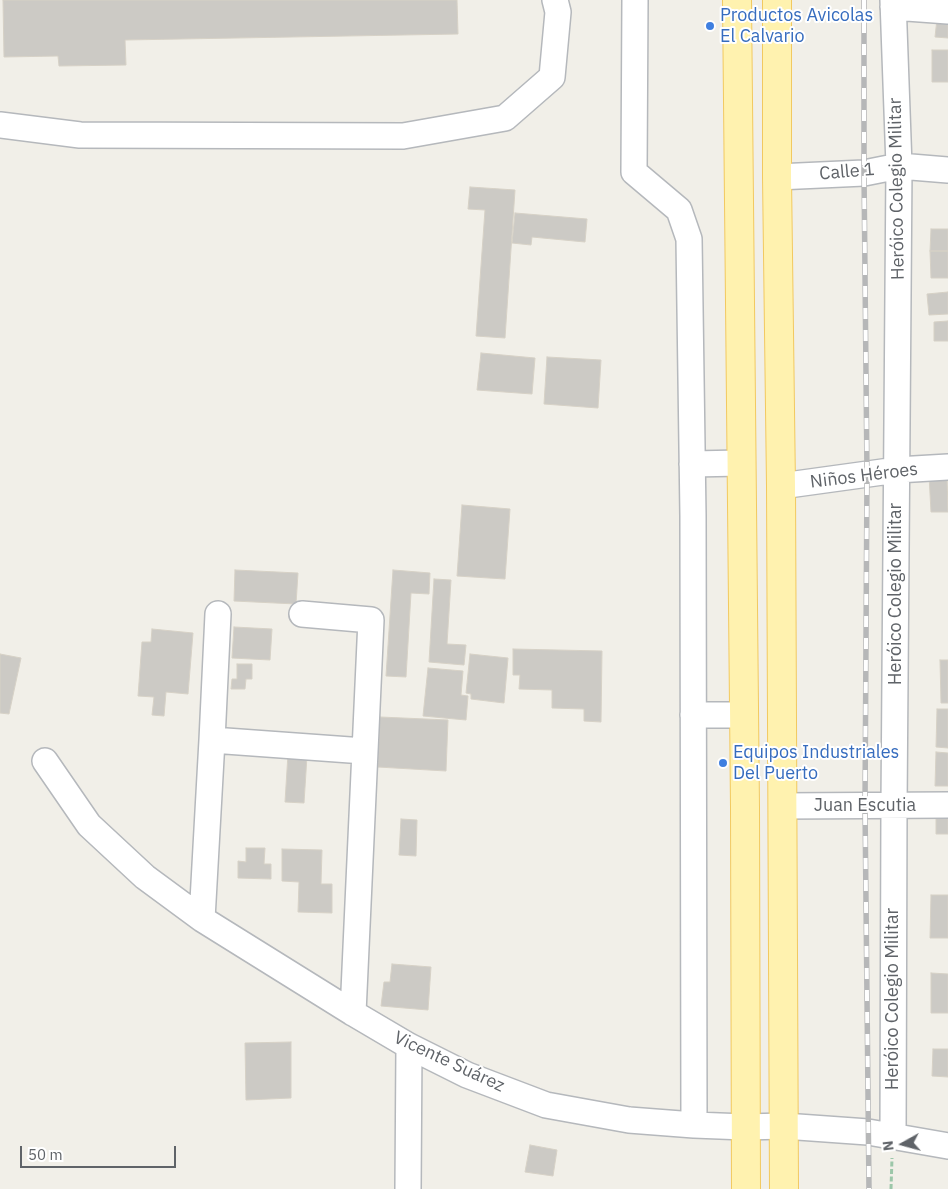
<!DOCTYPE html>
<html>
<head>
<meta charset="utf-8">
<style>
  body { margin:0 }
  #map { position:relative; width:948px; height:1189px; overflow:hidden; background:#f1efe8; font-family:"IBM Plex Sans",sans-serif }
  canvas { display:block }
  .north { position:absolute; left:878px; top:1119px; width:50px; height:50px; -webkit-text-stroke:4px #fff; paint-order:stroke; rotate:263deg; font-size:14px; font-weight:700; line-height:20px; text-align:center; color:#5f6368 }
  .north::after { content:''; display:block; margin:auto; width:18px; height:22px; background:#5f6368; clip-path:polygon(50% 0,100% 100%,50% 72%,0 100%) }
  .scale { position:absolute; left:20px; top:1146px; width:156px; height:22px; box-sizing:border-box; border:2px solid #5f6368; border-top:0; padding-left:6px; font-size:15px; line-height:18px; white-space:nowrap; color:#5f6368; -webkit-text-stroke:4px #fff; paint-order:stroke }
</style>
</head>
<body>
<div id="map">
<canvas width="948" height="1189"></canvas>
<div class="north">N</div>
<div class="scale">50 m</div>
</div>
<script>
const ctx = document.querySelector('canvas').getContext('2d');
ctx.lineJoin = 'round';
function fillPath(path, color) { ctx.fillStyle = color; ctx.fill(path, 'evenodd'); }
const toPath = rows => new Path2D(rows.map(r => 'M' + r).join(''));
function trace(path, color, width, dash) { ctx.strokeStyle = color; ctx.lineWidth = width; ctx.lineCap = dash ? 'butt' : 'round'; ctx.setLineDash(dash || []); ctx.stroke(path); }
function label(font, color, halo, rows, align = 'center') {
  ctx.font = font + ' "IBM Plex Sans",sans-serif'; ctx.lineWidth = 4; ctx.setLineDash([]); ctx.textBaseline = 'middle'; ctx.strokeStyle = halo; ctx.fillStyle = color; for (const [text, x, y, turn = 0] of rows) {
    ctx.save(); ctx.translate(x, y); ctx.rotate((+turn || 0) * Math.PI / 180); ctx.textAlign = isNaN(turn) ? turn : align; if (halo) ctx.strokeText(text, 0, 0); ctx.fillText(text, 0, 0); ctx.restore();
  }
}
const building = toPath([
  [3,0,457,0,458,34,125,40,126,65,59,66,58,56,4,57,3,0],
  [937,19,948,19,948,38,935,37,937,19],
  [932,50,948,50,948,82,932,82,932,50],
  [470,187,515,190,505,338,476,336,485,210,468,209,470,187],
  [515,213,587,219,585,242,532,237,531,245,512,243,515,213],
  [931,229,948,229,948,251,930,251,931,229],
  [930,251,948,251,948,278,931,278,930,251],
  [948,292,948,314,929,315,927,294,948,292],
  [948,321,948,341,934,341,934,322,948,321],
  [481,353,535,358,532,394,477,390,481,353],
  [547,357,601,360,598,408,544,404,547,357],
  [929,475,947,475,948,512,931,512,929,475],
  [462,505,510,509,505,579,457,576,462,505],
  [235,570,298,573,296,604,234,601,235,570],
  [393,570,430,573,429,594,411,593,406,677,386,676,393,570],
  [434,579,451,580,447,644,466,645,464,665,429,662,434,579],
  [234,627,272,629,270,660,232,658,234,627],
  [152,629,193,633,188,694,166,692,164,716,152,715,154,697,138,696,142,642,151,642,152,629],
  [513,649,602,651,601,722,584,721,584,709,552,708,552,690,519,689,520,675,513,675,513,649],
  [0,654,21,658,9,714,0,713,0,654],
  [470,654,508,658,504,703,471,699,471,694,466,693,470,654],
  [940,660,948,660,948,703,941,703,940,660],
  [237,664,252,664,252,679,246,679,245,689,231,689,232,679,237,679,237,664],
  [428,668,463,671,461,695,468,696,466,720,423,716,428,668],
  [937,709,948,709,948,748,936,747,937,709],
  [380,717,448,720,446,771,378,767,380,717],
  [936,752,948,753,948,786,935,786,936,752],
  [288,754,307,756,304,803,285,802,288,754],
  [936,812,948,812,948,834,936,834,936,812],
  [401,819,417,820,416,856,399,855,401,819],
  [246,848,265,848,264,864,271,864,271,879,238,878,238,861,246,862,246,848],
  [282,849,322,850,321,884,332,884,332,913,298,912,299,882,282,881,282,849],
  [931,895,948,895,948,938,930,938,931,895],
  [392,964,431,967,428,1010,381,1006,384,982,390,982,392,964],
  [931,973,948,974,948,1013,931,1013,931,973],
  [291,1042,291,1098,246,1100,245,1043,291,1042],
  [933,1049,948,1049,948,1077,932,1076,933,1049],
  [530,1145,557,1150,553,1176,525,1172,530,1145]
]);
fillPath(building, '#cccac5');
trace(building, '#d6d1c6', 1);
const minor = toPath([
  [635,0,634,172,679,210,689,239,693,516,694,1125],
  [893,7,948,11],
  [0,125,80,135,403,136,505,118,552,77,558,12,555,0],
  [777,177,864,173,899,166,948,170],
  [692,464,741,463],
  [781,486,897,470,948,467],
  [302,614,371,620,353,1013],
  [693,715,744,715],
  [212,740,218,614],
  [45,761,89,825,145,877,202,919,353,1013,409,1046,467,1075,546,1105,629,1120,694,1125,745,1127,784,1126,868,1132,948,1146],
  [782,806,948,805],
  [202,919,212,740,364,751],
  [893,1137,894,806,899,166,893,0],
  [408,1189,409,1046]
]);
const major = toPath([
  [737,0,745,807,746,1189],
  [777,0,777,177,781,486,784,1189]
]);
trace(minor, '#b5b8bc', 28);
trace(major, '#f2c960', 30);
trace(toPath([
  [891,1189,892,1158]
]), '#9cc7a9', 3, [5, 2.5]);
trace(minor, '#fff', 25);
trace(major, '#fff2af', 28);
const rail = toPath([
  [864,0,864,173,867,474,865,806,869,1189]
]);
trace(rail, '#b6b7b8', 5.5);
trace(rail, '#fff', 4, [11]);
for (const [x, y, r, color] of [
  [710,26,5,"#3f7fe0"],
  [723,763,5,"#3f7fe0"]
]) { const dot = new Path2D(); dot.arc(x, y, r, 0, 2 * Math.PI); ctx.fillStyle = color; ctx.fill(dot); trace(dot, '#fff', 2); }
label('18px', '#366cbe', '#fff', [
  ["Productos Avicolas",720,16],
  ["El Calvario",720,37],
  ["Equipos Industriales",733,753],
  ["Del Puerto",733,774]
], 'left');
label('18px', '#5f6368', '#fff', [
  ["Calle 1",847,172,-5],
  ["Heróico Colegio Militar",897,189,-91],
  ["Niños Héroes",864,476,-7],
  ["Heróico Colegio Militar",896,594,-90],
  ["Juan Escutia",865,806],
  ["Heróico Colegio Militar",893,999,-90],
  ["Vicente Suárez",449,1062,25]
]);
</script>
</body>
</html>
